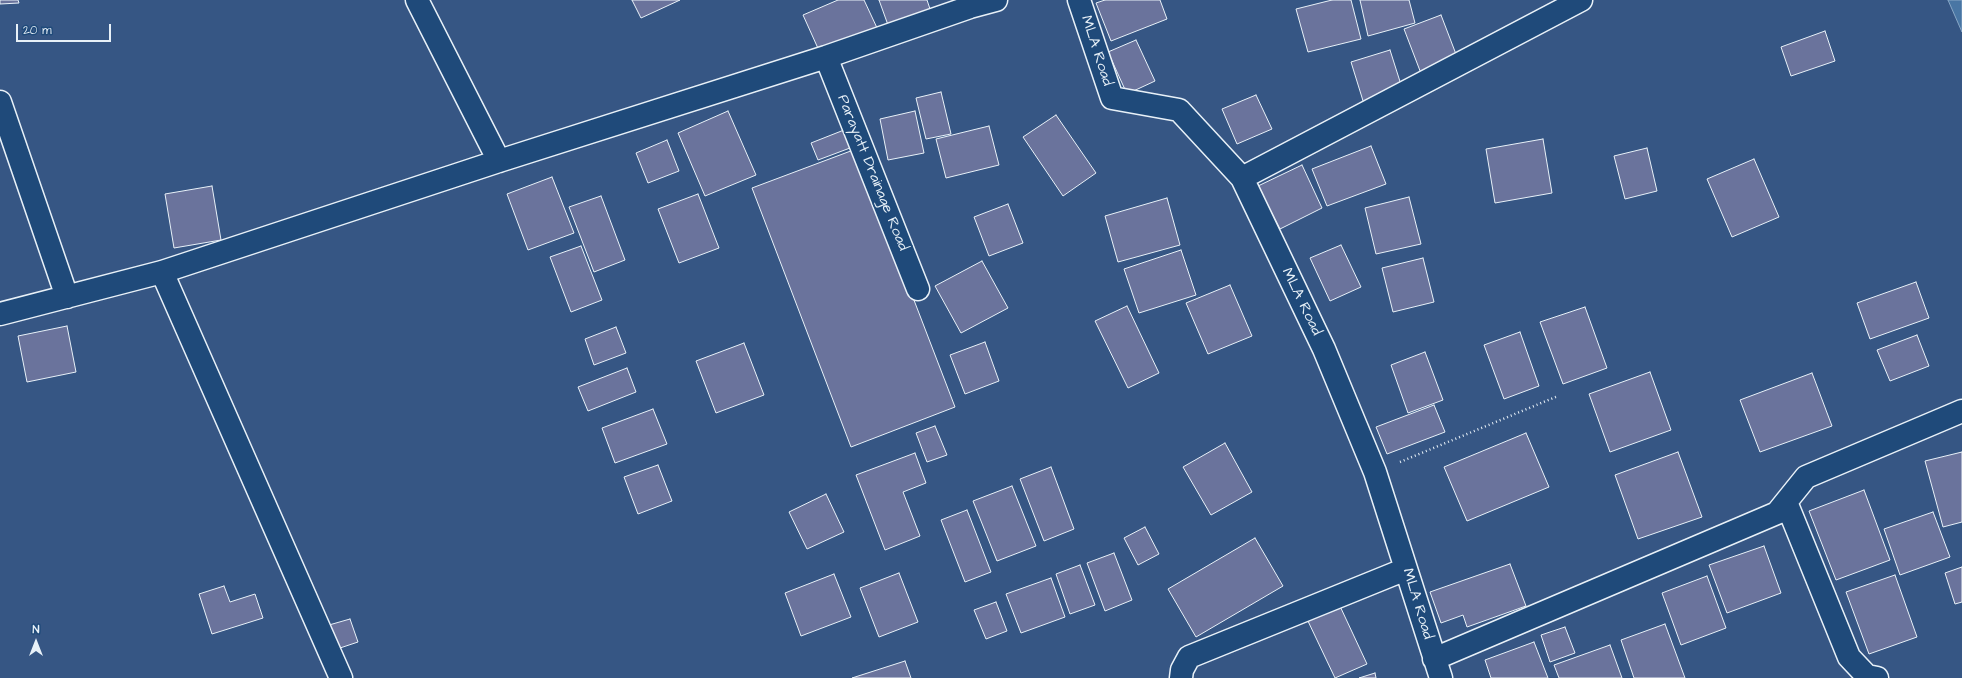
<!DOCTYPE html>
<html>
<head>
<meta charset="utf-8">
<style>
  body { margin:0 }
  #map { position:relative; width:1962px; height:678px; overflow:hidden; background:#365684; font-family:"Architects Daughter",sans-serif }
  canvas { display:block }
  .north { position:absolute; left:16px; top:622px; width:40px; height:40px; -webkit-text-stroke:3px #1f4a7a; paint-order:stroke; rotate:0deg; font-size:11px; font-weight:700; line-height:16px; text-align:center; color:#e8f1f8 }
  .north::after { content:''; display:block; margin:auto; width:14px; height:18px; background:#e8f1f8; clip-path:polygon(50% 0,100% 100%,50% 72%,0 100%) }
  .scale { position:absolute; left:16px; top:24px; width:95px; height:18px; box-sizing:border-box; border:2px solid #e8f1f8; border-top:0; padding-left:5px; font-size:12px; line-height:14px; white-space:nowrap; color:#e8f1f8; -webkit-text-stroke:3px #1f4a7a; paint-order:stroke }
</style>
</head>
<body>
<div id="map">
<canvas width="1962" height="678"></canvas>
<div class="north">N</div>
<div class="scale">20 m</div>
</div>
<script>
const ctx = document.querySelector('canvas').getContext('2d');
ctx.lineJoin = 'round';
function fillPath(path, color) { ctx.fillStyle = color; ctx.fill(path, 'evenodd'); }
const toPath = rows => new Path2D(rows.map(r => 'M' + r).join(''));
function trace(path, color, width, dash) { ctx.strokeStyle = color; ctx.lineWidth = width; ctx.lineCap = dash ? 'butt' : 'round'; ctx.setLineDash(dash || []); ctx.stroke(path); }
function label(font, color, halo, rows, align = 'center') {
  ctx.font = font + ' "Architects Daughter",sans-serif'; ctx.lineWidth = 3.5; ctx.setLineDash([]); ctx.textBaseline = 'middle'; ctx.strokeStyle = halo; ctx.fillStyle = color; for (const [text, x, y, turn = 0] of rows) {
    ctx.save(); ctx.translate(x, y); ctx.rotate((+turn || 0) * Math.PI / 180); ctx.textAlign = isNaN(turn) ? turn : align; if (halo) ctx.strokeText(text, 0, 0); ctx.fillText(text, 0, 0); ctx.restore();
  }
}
const water = toPath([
  [1948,0,1962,0,1962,32,1948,0]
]);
fillPath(water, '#4976a4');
trace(water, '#89a7c6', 1);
const building = toPath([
  [0,0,18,0,19,3,0,4,0,0],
  [632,0,680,0,641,18,632,0],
  [838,0,864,0,878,30,821,55,803,15,838,0],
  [879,0,927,0,930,9,888,25,879,0],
  [1105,0,1160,0,1167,19,1111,41,1096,3,1105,0],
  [1332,0,1351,0,1361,39,1308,52,1296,9,1332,0],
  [1360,0,1409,0,1415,23,1368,36,1360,0],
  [1441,15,1459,62,1422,76,1404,29,1441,15],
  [1825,31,1835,61,1791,76,1781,47,1825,31],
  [1136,40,1155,81,1127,94,1108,52,1136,40],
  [1390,50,1403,91,1364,104,1351,62,1390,50],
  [941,92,951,134,926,139,916,98,941,92],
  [1256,95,1272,129,1237,144,1222,109,1256,95],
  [728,111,756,175,705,196,678,133,728,111],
  [915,111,924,153,888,160,880,119,915,111],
  [1056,115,1096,173,1063,196,1023,137,1056,115],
  [989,126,999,165,946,178,936,139,989,126],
  [844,130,850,148,818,160,811,143,844,130],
  [1543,139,1552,193,1495,203,1486,149,1543,139],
  [667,140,679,171,648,183,636,153,667,140],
  [1371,146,1386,184,1327,206,1312,169,1371,146],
  [1647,148,1657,191,1625,199,1614,156,1647,148],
  [856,149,955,407,851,447,752,188,856,149],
  [1754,159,1779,217,1732,237,1707,179,1754,159],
  [1302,165,1322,208,1280,229,1258,186,1302,165],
  [552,177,574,233,528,250,507,194,552,177],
  [212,186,221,240,174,248,165,194,212,186],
  [698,194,719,248,679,263,658,209,698,194],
  [601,196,625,260,594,272,569,207,601,196],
  [1409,197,1421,244,1376,254,1365,208,1409,197],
  [1167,198,1180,245,1118,262,1105,216,1167,198],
  [1008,204,1023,243,989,256,974,217,1008,204],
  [1341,245,1361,287,1330,301,1310,258,1341,245],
  [581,246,602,300,571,312,550,257,581,246],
  [1181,250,1196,295,1139,313,1124,269,1181,250],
  [1423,258,1434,302,1393,312,1382,268,1423,258],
  [982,261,1008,308,961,333,935,286,982,261],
  [1916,282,1929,318,1870,339,1857,303,1916,282],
  [1230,285,1252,336,1208,354,1186,303,1230,285],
  [1127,306,1159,373,1128,388,1095,321,1127,306],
  [1585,307,1607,368,1563,384,1540,322,1585,307],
  [67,326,76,372,27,382,18,336,67,326],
  [616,327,626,353,594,365,585,339,616,327],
  [1520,332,1539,386,1504,399,1484,345,1520,332],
  [1917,335,1929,366,1890,381,1877,350,1917,335],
  [985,342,999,381,965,394,950,355,985,342],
  [744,343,764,395,716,413,696,361,744,343],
  [1425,352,1443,400,1408,413,1391,365,1425,352],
  [627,368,636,392,588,411,578,387,627,368],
  [1650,372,1671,430,1610,452,1589,394,1650,372],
  [1812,373,1832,426,1760,452,1740,400,1812,373],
  [1434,405,1445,432,1387,454,1376,427,1434,405],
  [653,409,667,444,615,463,602,428,653,409],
  [935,426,947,455,927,462,916,433,935,426],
  [1526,433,1549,487,1467,521,1444,467,1526,433],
  [1225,443,1252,492,1211,515,1183,467,1225,443],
  [1678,452,1702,517,1638,539,1615,475,1678,452],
  [1962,452,1962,522,1943,527,1925,461,1962,452],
  [915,453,926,483,903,492,920,536,885,550,856,475,915,453],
  [658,465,672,501,638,514,624,477,658,465],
  [1051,467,1074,529,1044,541,1020,479,1051,467],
  [1012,486,1036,546,997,561,973,501,1012,486],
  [1864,490,1890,560,1836,580,1809,511,1864,490],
  [826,494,844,532,807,549,789,512,826,494],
  [967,510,991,572,965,582,941,520,967,510],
  [1933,512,1950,557,1900,575,1884,529,1933,512],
  [1145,527,1159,554,1138,565,1124,538,1145,527],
  [1255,538,1283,586,1196,637,1168,589,1255,538],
  [1764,546,1781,593,1727,613,1709,565,1764,546],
  [1114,553,1132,600,1105,611,1087,563,1114,553],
  [1510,564,1526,606,1467,627,1463,615,1441,623,1430,592,1510,564],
  [1080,565,1095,605,1070,614,1056,574,1080,565],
  [1962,567,1962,602,1955,604,1945,573,1962,567],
  [899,573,918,622,879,637,860,588,899,573],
  [834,574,851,617,801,636,785,593,834,574],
  [1895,575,1917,637,1869,654,1846,592,1895,575],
  [1707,576,1726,628,1681,645,1662,593,1707,576],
  [1051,578,1065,617,1021,633,1006,594,1051,578],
  [224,586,230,602,255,594,263,618,212,634,199,594,224,586],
  [996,602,1007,631,986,639,974,610,996,602],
  [1339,604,1367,664,1335,678,1307,619,1339,604],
  [350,619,358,642,337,649,329,625,350,619],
  [1665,624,1685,678,1634,678,1621,640,1665,624],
  [1565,627,1575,653,1550,662,1541,635,1565,627],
  [1534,642,1548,678,1491,678,1485,660,1534,642],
  [1610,645,1622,678,1559,678,1554,665,1610,645],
  [905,661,911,678,852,678,905,661],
  [1375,673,1376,678,1359,678,1375,673]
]);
fillPath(building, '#6a739c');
trace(building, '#e8f1f8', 1);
const street = toPath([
  [417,0,499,161],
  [1079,0,1112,98,1179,110,1242,178,1324,349,1375,472,1441,678],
  [826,57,918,289],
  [0,102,67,297],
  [1242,178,1581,0],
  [162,272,341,678],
  [0,314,162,272,499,161,826,57,970,7,996,0],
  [1786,502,1849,657,1867,676,1877,678],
  [1434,659,1777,513,1806,477,1962,411],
  [1181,678,1182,670,1189,657,1406,569]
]);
trace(street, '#e8f1f8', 25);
trace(toPath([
  [1400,462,1558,396]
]), '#e8f1f8', 2.5, [1, 3]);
trace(street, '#1f4a7a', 22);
label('15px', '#e8f1f8', '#1f4a7a', [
  ["MLA Road",1096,51,72],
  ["Parayatt Drainage Road",872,173,68],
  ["MLA Road",1301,302,64],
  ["MLA Road",1417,604,73]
]);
</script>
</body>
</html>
